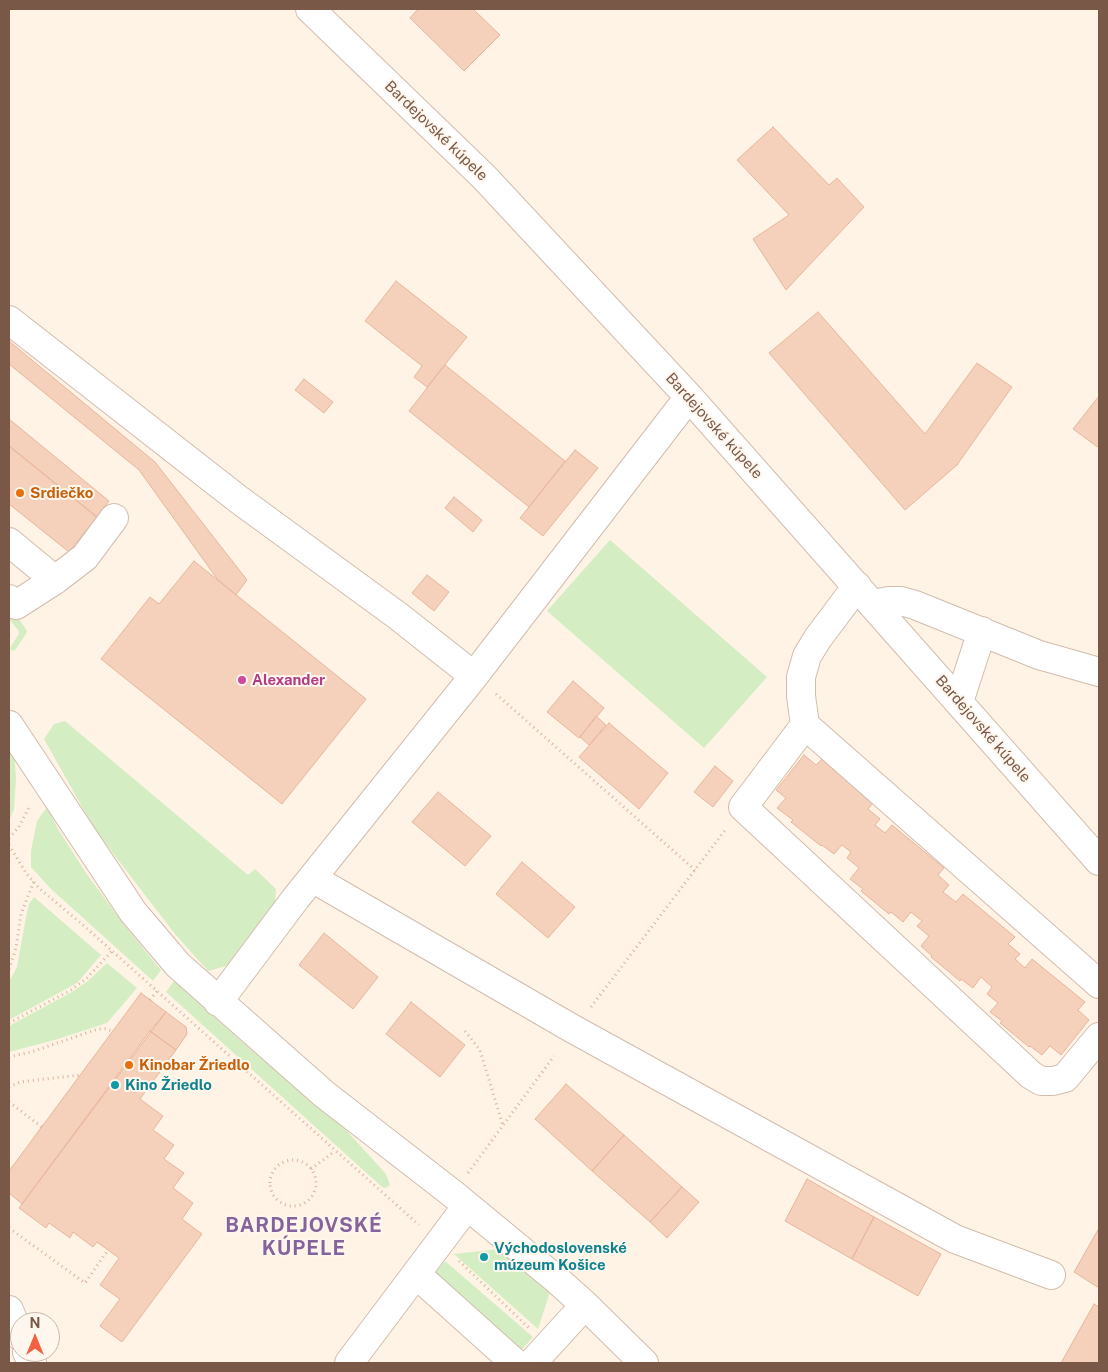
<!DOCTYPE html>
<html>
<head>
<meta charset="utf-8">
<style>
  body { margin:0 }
  #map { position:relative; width:1108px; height:1372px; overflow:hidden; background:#fef3e5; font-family:"Public Sans",sans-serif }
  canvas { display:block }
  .frame { position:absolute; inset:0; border:10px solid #795848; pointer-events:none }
  .north { position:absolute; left:10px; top:1312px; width:50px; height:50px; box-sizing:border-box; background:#fff7ed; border:1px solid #c9b7ab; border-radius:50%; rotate:0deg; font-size:14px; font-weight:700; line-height:20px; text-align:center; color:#795848 }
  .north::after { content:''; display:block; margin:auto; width:18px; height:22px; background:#f06242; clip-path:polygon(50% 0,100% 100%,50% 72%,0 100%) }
</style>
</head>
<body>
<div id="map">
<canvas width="1108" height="1372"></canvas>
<div class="frame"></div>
<div class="north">N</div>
</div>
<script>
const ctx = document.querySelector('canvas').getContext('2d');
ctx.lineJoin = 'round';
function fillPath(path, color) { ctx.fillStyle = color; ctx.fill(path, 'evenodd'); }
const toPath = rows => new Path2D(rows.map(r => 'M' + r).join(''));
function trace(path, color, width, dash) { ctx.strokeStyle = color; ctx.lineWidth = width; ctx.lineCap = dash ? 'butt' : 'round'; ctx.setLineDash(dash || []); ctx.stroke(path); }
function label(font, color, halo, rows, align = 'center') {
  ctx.font = font + ' "Public Sans",sans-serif'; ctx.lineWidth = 4; ctx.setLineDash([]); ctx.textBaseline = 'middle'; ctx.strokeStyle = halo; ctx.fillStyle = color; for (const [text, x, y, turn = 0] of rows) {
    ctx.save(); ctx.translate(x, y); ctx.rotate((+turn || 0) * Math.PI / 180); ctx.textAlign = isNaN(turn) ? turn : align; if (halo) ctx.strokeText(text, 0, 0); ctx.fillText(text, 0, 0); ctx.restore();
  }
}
fillPath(toPath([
  [610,540,767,677,704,748,547,611],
  [9,609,17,616,27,631,26,634,15,650,12,651,10,649,11,646,19,634,18,630,9,619],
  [65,721,248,875,255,869,276,889,275,903,226,966,208,971,175,934,95,830,44,739,54,724],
  [9,742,14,751,16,778,14,809,10,819,9,818],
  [47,807,58,829,86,873,125,926,161,970,153,981,50,888,31,867,31,851,37,821],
  [34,897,101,955,77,983,9,1020,9,982,17,967,26,917,29,904],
  [107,963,137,988,107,1023,58,1039,9,1052,9,1026,72,992,88,981],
  [174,981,250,1049,346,1130,386,1174,390,1185,386,1188,382,1187,166,992],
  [499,1249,550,1292,538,1329,454,1254],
  [445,1261,533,1337,519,1353,432,1277]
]), '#d5edc2');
const building = toPath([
  [418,9,473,9,500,35,464,71,410,18,418,9],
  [773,127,829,185,837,178,864,207,786,290,753,239,789,215,737,160,773,127],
  [396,281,467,337,427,387,414,377,422,366,365,321,396,281],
  [818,312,925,434,977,363,1012,387,957,465,905,510,769,353,818,312],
  [9,341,155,462,247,580,236,595,218,580,139,470,9,364,9,341],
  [445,365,565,461,529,507,409,411,445,365],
  [304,379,333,402,324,413,295,390,304,379],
  [1099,396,1099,448,1073,429,1099,396],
  [9,419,109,501,97,517,9,446,9,419],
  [9,446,97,517,69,552,9,504,9,446],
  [575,450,598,468,543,536,520,518,575,450],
  [454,497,482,520,473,532,445,508,454,497],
  [194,561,366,699,282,804,101,659,150,597,159,604,194,561],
  [427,575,449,592,434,611,412,593,427,575],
  [573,681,604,708,579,738,547,712,573,681],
  [596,716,606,725,589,745,580,737,596,716],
  [609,723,668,773,639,809,579,757,609,723],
  [804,755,816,765,823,758,875,801,868,809,880,819,875,825,885,833,892,825,944,868,938,875,949,885,943,892,956,902,963,894,1015,937,1008,944,1020,954,1015,959,1025,968,1032,959,1085,1002,1078,1010,1089,1020,1061,1055,1050,1046,1042,1055,1030,1046,1029,1047,1000,1023,1002,1021,990,1012,998,1003,987,994,992,987,981,977,973,988,961,979,960,981,931,957,932,956,921,946,929,936,917,926,922,921,911,912,903,922,891,912,889,914,861,891,863,889,850,879,859,868,847,858,851,852,842,845,834,854,822,845,821,846,791,822,793,820,777,808,786,798,776,790,804,755],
  [715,766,733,781,713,807,694,792,715,766],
  [438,792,491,836,465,866,412,822,438,792],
  [522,862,575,907,548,938,496,894,522,862],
  [324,933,378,977,353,1009,299,965,324,933],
  [141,993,166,1012,22,1204,9,1193,9,1171,141,993],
  [411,1002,465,1045,440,1077,386,1034,411,1002],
  [166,1012,186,1027,187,1034,176,1050,150,1031,166,1012],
  [150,1031,176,1050,140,1099,163,1116,153,1130,174,1145,164,1159,184,1173,173,1188,193,1203,182,1219,202,1234,122,1342,100,1326,120,1299,100,1285,119,1258,97,1242,93,1247,73,1232,70,1238,49,1223,46,1228,19,1208,150,1031],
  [566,1084,624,1135,592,1171,535,1119,566,1084],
  [624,1135,682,1187,650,1222,592,1171,624,1135],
  [807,1179,874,1217,852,1259,785,1221,807,1179],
  [682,1187,699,1202,667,1238,650,1222,682,1187],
  [874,1217,941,1254,918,1296,852,1259,874,1217],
  [1099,1228,1099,1288,1074,1272,1099,1228],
  [1094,1304,1099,1307,1099,1363,1061,1363,1094,1304]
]);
fillPath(building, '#f5d0bb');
trace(building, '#e9b59a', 1);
const minor = toPath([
  [310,9,484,177,689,397,1099,861],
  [9,320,238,499,398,616,474,676],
  [9,542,55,580],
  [9,599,16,605,55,580,85,557,114,518],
  [873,604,889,601,901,601,915,605,1039,655,1099,672],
  [959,702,982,631],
  [9,725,133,912,178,965,324,1094,453,1194,556,1279,585,1305,644,1363],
  [805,725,801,696,801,677,807,656,818,638,857,586],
  [312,878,573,1029,955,1239,1051,1275],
  [1099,984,805,725,743,807,1031,1075,1041,1081,1053,1081,1065,1078,1099,1037],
  [218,1002,296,898,474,676,689,397],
  [416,1274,515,1363],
  [9,1310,20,1336],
  [27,1352,32,1363],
  [349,1363,467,1206],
  [532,1363,585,1305]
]);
trace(minor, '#d3bcad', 30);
trace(toPath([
  [496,694,695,870],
  [9,838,19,827,29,807],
  [9,845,26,873,40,889,83,925,419,1225],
  [9,969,16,948,21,914,34,881],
  [150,1000,157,991],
  [591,1007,726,829],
  [9,1023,71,990,87,978,112,951],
  [465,1031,480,1050,503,1126],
  [9,1057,31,1052,98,1029,105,1029,112,1031],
  [9,1087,20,1082,80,1075],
  [9,1102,42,1127],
  '270 1183a23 23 0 1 1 46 0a23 23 0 1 1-46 0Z',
  [311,1169,335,1151],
  [468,1173,554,1056],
  [9,1228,85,1283,108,1250],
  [459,1261,529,1328]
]), '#dbb39d', 3, [1, 4]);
trace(minor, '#fff', 28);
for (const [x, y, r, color] of [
  [20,493,5,"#e8710a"],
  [242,680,5,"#d1479c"],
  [129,1065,5,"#e8710a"],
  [115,1085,5,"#0f9aa8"],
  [484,1257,5,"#0f9aa8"]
]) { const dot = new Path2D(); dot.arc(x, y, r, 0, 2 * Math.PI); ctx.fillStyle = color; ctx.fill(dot); trace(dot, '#fff7ed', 2); }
label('15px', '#795848', '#fff7ed', [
  ["Bardejovské kúpele",436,131,44],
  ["Bardejovské kúpele",714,426,48],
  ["Bardejovské kúpele",983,729,49]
]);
label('bold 15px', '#c56008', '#fff7ed', [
  ["Srdiečko",30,493],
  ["Kinobar Žriedlo",139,1065]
], 'left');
label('bold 15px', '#b23c85', '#fff7ed', [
  ["Alexander",252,680]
], 'left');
label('bold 15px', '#0d838f', '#fff7ed', [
  ["Kino Žriedlo",125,1085],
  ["Východoslovenské",494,1248],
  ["múzeum Košice",494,1265]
], 'left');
ctx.letterSpacing = '1px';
label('bold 20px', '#87639d', '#fff7ed', [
  ["BARDEJOVSKÉ",304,1226],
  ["KÚPELE",304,1249]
]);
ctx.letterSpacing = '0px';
</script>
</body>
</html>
